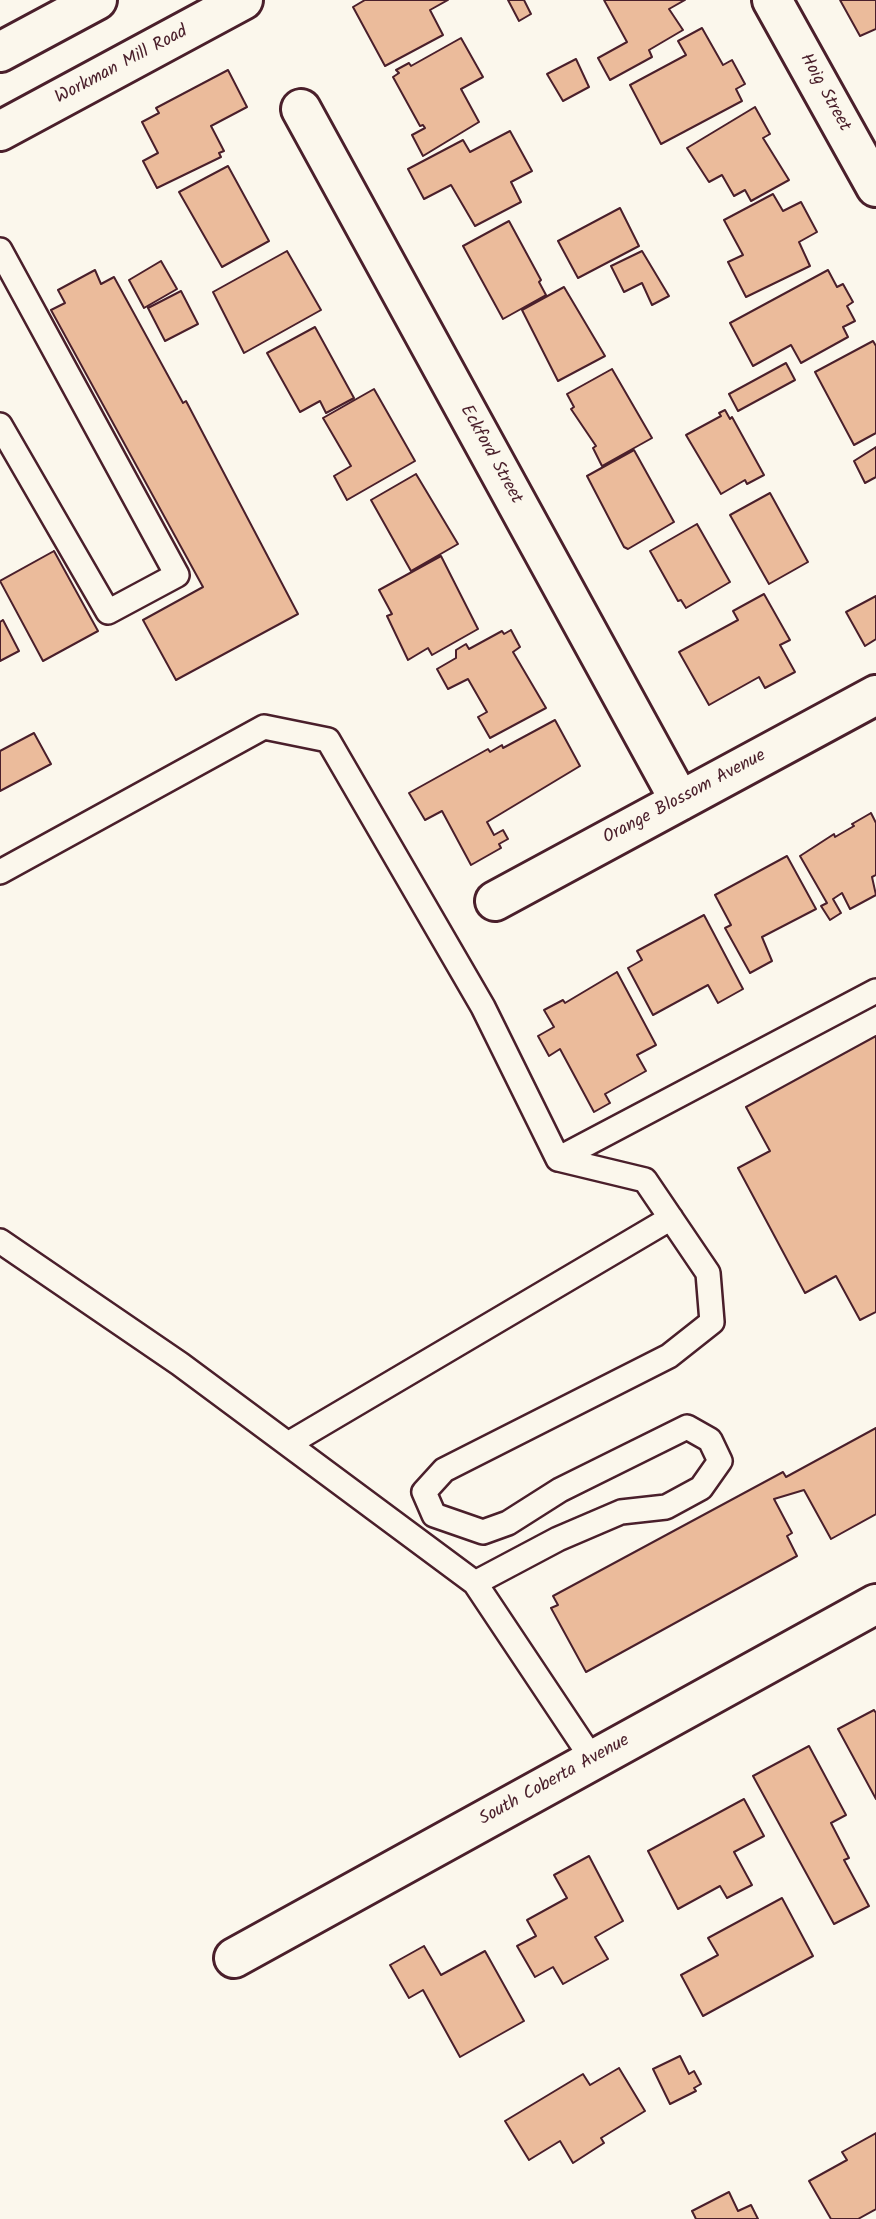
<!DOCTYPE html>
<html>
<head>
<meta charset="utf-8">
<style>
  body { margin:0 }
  canvas { display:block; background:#fbf7ec }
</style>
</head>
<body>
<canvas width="876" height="2219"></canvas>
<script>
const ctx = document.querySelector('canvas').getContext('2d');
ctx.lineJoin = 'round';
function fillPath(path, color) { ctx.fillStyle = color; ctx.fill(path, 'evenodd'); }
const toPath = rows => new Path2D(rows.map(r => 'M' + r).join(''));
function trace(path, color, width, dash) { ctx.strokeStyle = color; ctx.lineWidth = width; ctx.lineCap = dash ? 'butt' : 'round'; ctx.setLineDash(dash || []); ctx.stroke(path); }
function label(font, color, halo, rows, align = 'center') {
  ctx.font = font + ' Kalam,sans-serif'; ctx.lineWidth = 7; ctx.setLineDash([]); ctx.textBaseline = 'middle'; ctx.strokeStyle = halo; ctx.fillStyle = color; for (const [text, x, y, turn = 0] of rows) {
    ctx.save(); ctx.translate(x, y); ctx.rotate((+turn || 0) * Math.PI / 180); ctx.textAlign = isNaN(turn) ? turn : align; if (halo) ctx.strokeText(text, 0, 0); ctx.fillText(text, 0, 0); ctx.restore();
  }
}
const building = toPath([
  [365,0,448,0,430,10,443,35,385,66,353,7,365,0],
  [508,0,524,0,531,14,519,21,508,0],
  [604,0,685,0,669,9,683,30,649,50,652,57,610,80,598,58,627,42,604,0],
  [840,0,876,0,876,29,860,36,840,0],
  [702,28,723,65,732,60,745,84,736,89,742,101,661,144,630,85,686,55,678,41,702,28],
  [461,38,483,77,461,89,479,122,423,156,412,135,425,128,423,125,420,126,393,77,399,73,396,70,409,63,411,66,461,38],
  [576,59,589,87,563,101,547,74,576,59],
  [228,70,247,107,211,126,224,151,219,153,221,157,157,188,143,161,158,153,142,122,159,113,156,108,228,70],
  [755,107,770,134,763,138,789,180,751,201,745,190,734,196,722,175,709,182,687,148,755,107],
  [510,131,532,171,511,182,521,202,475,226,451,185,424,199,408,169,463,140,470,152,510,131],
  [228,166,269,241,222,267,179,192,228,166],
  [773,194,783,211,801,202,817,232,799,242,810,266,746,297,728,262,743,255,724,220,773,194],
  [620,208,639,246,578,278,558,241,620,208],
  [509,221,541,280,539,282,546,295,503,319,463,246,509,221],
  [287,251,321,310,244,353,213,292,287,251],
  [642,251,669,296,652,305,642,283,624,292,611,266,642,251],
  [161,261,177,289,144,308,129,280,161,261],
  [95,270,101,284,114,277,183,403,186,401,298,614,176,680,143,620,203,587,51,310,65,303,58,290,95,270],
  [828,270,837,287,843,284,853,302,847,306,855,321,843,327,848,337,801,363,791,345,753,366,730,323,828,270],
  [564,287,605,356,558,381,522,310,564,287],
  [181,291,198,324,165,341,148,308,181,291],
  [315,327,354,398,326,413,320,401,300,412,267,353,315,327],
  [873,341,876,346,876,433,854,445,815,372,873,341],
  [786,363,795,380,738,411,729,394,786,363],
  [612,369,652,438,602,466,593,448,596,446,571,409,574,407,567,394,612,369],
  [374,389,415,461,347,500,334,476,351,466,323,418,374,389],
  [725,410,730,419,732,417,764,475,747,484,745,480,721,494,686,435,721,416,719,413,725,410],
  [876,447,876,477,865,483,854,461,876,447],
  [634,450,674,522,628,549,624,547,587,476,634,450],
  [416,474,458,544,411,571,371,500,416,474],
  [770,493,808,562,769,584,730,515,770,493],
  [697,524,730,582,686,608,681,600,678,601,650,551,697,524],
  [54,551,98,631,43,661,0,581,54,551],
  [441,556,478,629,432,655,428,648,408,660,387,616,392,614,379,590,441,556],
  [764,594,790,640,780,645,795,672,765,688,759,677,709,705,679,652,738,620,733,611,764,594],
  [876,596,876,639,865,646,846,612,876,596],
  [3,620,19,651,0,661,0,622,3,620],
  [511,630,520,647,513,652,546,708,490,738,478,717,487,712,468,679,448,689,437,669,456,658,456,650,466,644,469,649,502,631,504,634,511,630],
  [555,720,580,766,487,822,494,835,503,830,508,839,499,844,501,848,471,865,442,811,425,820,409,793,488,749,490,752,502,745,503,748,555,720],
  [34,733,51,764,0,791,0,751,34,733],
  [871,813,876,823,876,875,872,877,876,895,850,909,842,893,833,899,841,913,830,920,821,906,827,903,800,856,834,834,835,837,854,826,852,824,871,813],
  [787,856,816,909,762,937,772,961,750,973,725,928,731,925,715,895,787,856],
  [704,915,743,989,718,1003,708,985,653,1015,628,968,642,960,637,951,704,915],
  [617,972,656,1045,637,1055,646,1071,605,1094,610,1103,594,1112,560,1049,549,1056,538,1036,554,1027,544,1010,563,1000,565,1003,617,972],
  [876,1036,876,1312,860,1320,836,1276,805,1293,738,1168,770,1151,746,1107,876,1036],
  [876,1428,876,1514,831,1539,804,1490,774,1499,792,1533,787,1536,797,1556,586,1672,551,1608,558,1605,553,1596,783,1472,786,1477,876,1428],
  [874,1710,876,1713,876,1799,838,1729,874,1710],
  [809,1746,846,1815,831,1823,849,1858,844,1860,869,1906,834,1924,753,1776,809,1746],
  [744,1799,764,1836,734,1852,752,1885,727,1898,720,1886,678,1909,648,1851,744,1799],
  [589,1856,623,1921,595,1937,608,1959,563,1984,553,1967,535,1977,517,1946,536,1936,527,1920,567,1898,554,1875,589,1856],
  [782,1898,813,1956,703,2016,681,1975,718,1955,708,1938,782,1898],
  [424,1946,441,1975,485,1951,524,2021,460,2057,423,1990,409,1998,390,1965,424,1946],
  [680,2056,689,2074,694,2071,701,2084,694,2088,696,2091,670,2104,653,2069,680,2056],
  [619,2068,645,2111,601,2138,604,2143,573,2163,560,2141,529,2160,505,2121,583,2074,590,2085,619,2068],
  [876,2133,876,2209,858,2219,831,2219,809,2181,847,2160,842,2152,876,2133],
  [729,2192,738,2211,751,2205,758,2219,696,2219,692,2211,729,2192]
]);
fillPath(building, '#ebbb9b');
trace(building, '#4a1f2b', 2);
const service = toPath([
  [0,250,177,575,108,612,0,425],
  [0,872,264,727,328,740,483,1007,558,1159],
  [558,1159,876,991],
  [0,1241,180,1364,475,1583,593,1760],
  [288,1444,671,1218],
  [475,1583,558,1539,621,1512,666,1507,701,1488,720,1461,710,1440,687,1427,560,1490,508,1523,483,1532,434,1515,424,1492,444,1470,669,1356,712,1322,708,1273,645,1180,558,1159]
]);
const minor = toPath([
  [772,0,876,187],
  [301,109,680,801],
  [495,901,876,695],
  [234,1958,876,1604]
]);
const secondary = toPath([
  [0,52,97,0],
  [0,131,243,0]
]);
trace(service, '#4a1f2b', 28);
trace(minor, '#4a1f2b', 44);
trace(secondary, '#4a1f2b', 44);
trace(service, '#fbf7ec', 23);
trace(minor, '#fbf7ec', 38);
trace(secondary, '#fbf7ec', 38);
label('18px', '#4a1f2b', '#fbf7ec', [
  ["Workman Mill Road",122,66,-28],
  ["Hoig Street",824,93,61],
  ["Eckford Street",490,455,61],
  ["Orange Blossom Avenue",685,798,-28],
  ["South Coberta Avenue",555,1781,-29]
]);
</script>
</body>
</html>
